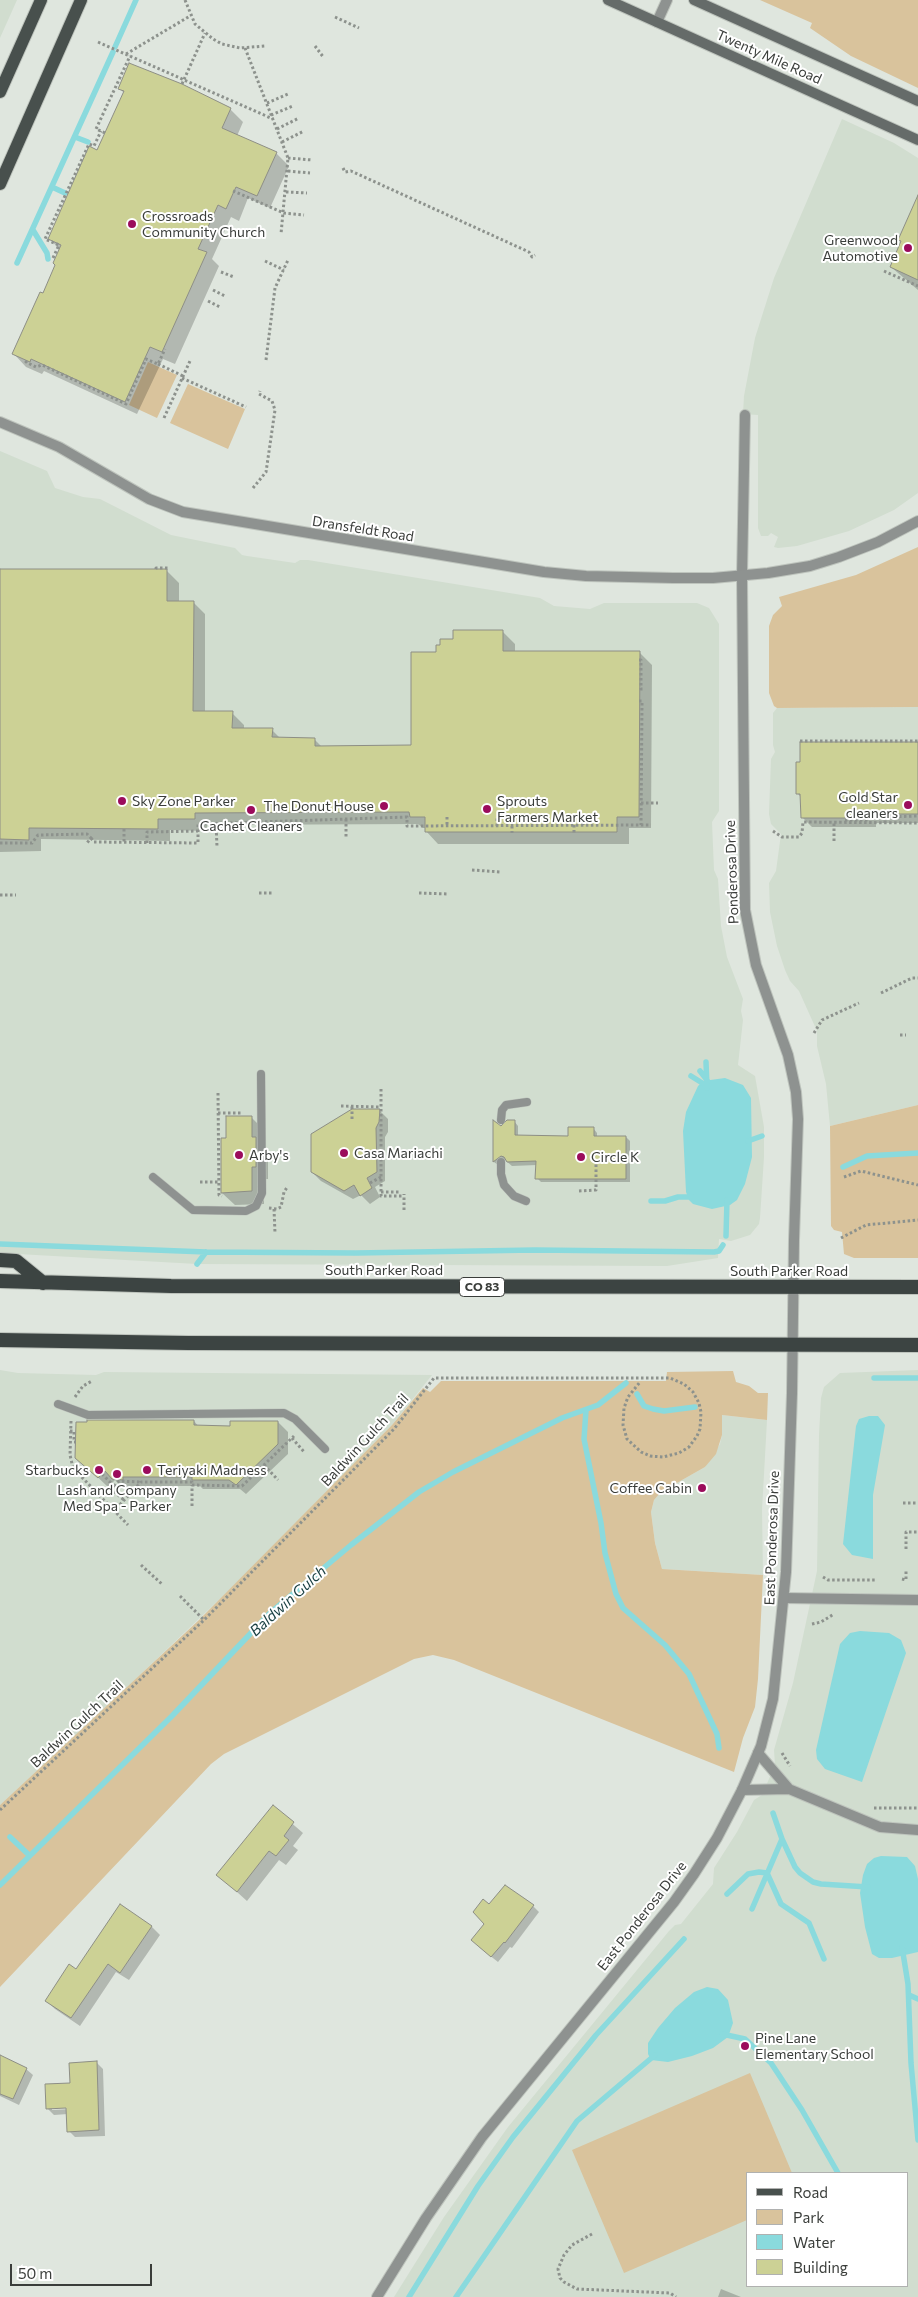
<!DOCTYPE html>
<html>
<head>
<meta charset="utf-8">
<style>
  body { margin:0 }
  #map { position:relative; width:918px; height:2297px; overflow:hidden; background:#dfe6de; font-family:Commissioner,sans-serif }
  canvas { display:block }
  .legend { position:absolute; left:746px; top:2172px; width:162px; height:115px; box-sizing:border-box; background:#fff; border:1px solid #b0b1b0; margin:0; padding:6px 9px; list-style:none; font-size:15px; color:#3a3d3a }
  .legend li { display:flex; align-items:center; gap:10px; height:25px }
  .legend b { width:25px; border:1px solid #b0b1b0 }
  .scale { position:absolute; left:10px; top:2264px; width:142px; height:22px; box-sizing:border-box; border:2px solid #3a3d3a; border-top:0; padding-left:6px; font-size:15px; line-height:18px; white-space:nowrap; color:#3a3d3a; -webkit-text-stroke:4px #fff; paint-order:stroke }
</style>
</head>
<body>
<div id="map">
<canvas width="918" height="2297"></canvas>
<ul class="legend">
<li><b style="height:6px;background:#48504d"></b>Road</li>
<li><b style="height:14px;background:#d9c39c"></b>Park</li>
<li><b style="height:14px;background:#8adadd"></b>Water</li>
<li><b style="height:14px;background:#ccd195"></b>Building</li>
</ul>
<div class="scale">50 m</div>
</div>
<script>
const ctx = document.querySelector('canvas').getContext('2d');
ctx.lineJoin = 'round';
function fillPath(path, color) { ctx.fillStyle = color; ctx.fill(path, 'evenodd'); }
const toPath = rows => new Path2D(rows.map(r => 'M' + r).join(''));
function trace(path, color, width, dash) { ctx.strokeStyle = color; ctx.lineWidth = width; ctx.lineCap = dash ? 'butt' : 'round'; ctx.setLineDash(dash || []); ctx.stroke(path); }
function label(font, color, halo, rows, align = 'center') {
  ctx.font = font + ' Commissioner,sans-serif'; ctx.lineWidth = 4; ctx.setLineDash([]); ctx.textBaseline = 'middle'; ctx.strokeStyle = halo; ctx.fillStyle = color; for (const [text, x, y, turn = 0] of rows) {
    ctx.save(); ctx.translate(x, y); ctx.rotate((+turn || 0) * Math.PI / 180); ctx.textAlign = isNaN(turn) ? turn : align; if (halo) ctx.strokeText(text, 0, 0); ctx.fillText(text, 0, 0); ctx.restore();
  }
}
fillPath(toPath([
  [0,0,17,0,0,38],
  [842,119,894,143,918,158,918,493,894,510,849,531,797,546,778,548,774,547,778,537,771,533,768,536,761,536,758,528,758,415,743,414,744,396,755,338,774,278],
  [0,451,47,471,55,488,83,497,100,499,171,535,235,548,242,555,247,556,295,563,300,560,308,560,540,598,554,606,590,609,604,603,697,603,709,608,719,624,719,811,712,822,714,870,718,879,721,926,727,957,743,999,741,1011,743,1020,738,1065,755,1076,764,1127,764,1157,760,1218,759,1224,750,1235,731,1241,719,1239,718,1258,667,1266,197,1264,0,1253],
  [918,707,918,1105,830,1126,826,1084,817,1046,817,1031,799,991,790,981,785,970,777,946,770,912,769,883,776,871,781,834,771,824,769,814,771,759,775,752,773,745,773,713,777,708],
  [0,1370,18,1373,96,1375,104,1372,432,1375,392,1425,247,1573,122,1692,0,1805],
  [918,1370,918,2297,394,2297,444,2217,508,2127,669,1931,675,1925,681,1924,713,1884,714,1868,737,1832,754,1800,762,1795,775,1765,774,1750,793,1683,817,1571,819,1435,821,1398,824,1387,840,1373],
  [747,2173,907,2173,907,2286,747,2286],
  [722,1415,767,1420,762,1510,763,1575,662,1569,655,1543,651,1512,654,1500,661,1492,705,1467,720,1444,722,1435]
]), '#d1ddcf');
fillPath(toPath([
  [760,0,918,0,918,88,851,56,810,28,812,23],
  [148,362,177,375,157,418,129,405],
  [188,384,245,409,228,449,170,423],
  [918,547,918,707,777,708,774,706,769,693,769,626,773,615,782,606,779,597,856,575],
  [918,1105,918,1258,854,1258,844,1254,842,1232,834,1230,831,1226,830,1126],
  [733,1371,736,1382,749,1386,758,1393,768,1393,767,1420,722,1415,722,1435,716,1454,705,1467,661,1492,654,1500,651,1512,655,1543,662,1569,763,1575,758,1679,755,1707,743,1738,734,1772,454,1660,433,1655,414,1659,224,1754,211,1764,0,1987,0,1805,199,1620,392,1425,423,1388,430,1392,441,1381,666,1381,667,1372],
  [750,2073,792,2173,747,2173,747,2220,624,2273,572,2150]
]), '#d9c39c');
fillPath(toPath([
  [725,1078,743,1085,751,1098,752,1157,745,1184,737,1200,730,1205,712,1209,693,1204,689,1200,686,1192,683,1131,686,1112,698,1086,703,1081],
  [869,1416,878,1416,885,1425,873,1495,873,1559,852,1555,843,1544,856,1426,859,1419],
  [860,1631,889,1633,901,1640,906,1653,862,1782,825,1769,817,1759,816,1750,840,1644,850,1633],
  [881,1856,907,1857,915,1866,918,1879,918,1952,892,1958,879,1958,872,1954,865,1927,860,1893,863,1875,867,1864,874,1858],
  [707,1987,718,1989,728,2000,733,2023,728,2037,713,2048,692,2056,668,2062,651,2060,648,2054,648,2043,658,2028,675,2008,694,1992]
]), '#8adadd');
fillPath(toPath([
  [119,88,230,109,243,122,237,136,276,153,289,166,270,208,248,198,239,221,231,217,212,259,219,266,175,364,163,359,137,414,44,371,42,374,26,367,14,354,56,266,60,250,49,238,98,152,124,93],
  [918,212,918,290,891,267,902,242,900,240],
  [0,571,167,571,179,583,179,602,193,602,205,614,205,713,232,713,244,725,244,730,272,730,281,739,314,739,322,747,412,747,437,653,455,640,503,632,515,644,515,653,640,653,652,665,651,828,629,828,629,844,438,844,426,831,426,828,423,828,418,824,207,825,207,831,170,830,170,841,41,839,41,851,0,852],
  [918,744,918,823,876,823,876,827,812,827,802,817,801,797,798,794],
  [379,1110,388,1119,388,1132,385,1137,385,1181,375,1187,380,1197,370,1204,361,1195,353,1199,321,1181,312,1172],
  [251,1117,264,1130,264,1147,268,1151,268,1179,264,1179,264,1204,235,1205,222,1193,227,1139],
  [514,1121,518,1126,518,1137,569,1137,593,1128,597,1133,597,1137,626,1137,630,1141,630,1182,541,1182,537,1178,537,1165,512,1166,505,1160,498,1165,494,1162,494,1122,501,1127],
  [194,1421,199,1427,231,1427,278,1422,288,1432,288,1454,246,1494,240,1489,203,1489,200,1486,132,1486,132,1489,123,1488,115,1480,108,1487,87,1467],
  [273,1807,303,1833,293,1846,298,1850,286,1865,279,1860,247,1901,218,1875],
  [121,1906,152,1927,160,1935,129,1980,116,1972,80,2026,55,2009,46,2000,77,1971],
  [489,1906,533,1906,539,1912,512,1948,510,1947,498,1962,479,1947],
  [0,2057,26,2069,33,2075,19,2105,0,2096],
  [97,2063,103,2069,105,2136,75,2137,69,2131,68,2114,54,2115,48,2109,71,2084],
  [72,2107,72,2109,52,2110,52,2108],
  [721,2289,741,2297,718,2297]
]), '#0003');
trace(toPath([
  [115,47,136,0],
  [75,137,88,142],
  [52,187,65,193],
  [33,230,47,253,48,259],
  [17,263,113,52],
  [706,1062,707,1088],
  [700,1071,707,1080],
  [691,1076,707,1086],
  [748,1141,762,1136],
  [843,1167,867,1156,918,1153],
  [651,1201,665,1201,678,1197,693,1197],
  [726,1236,727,1200],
  [0,1244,206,1252,356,1253,535,1250,714,1252,719,1251,723,1245],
  [197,1264,206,1252],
  [874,1378,918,1378],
  [637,1394,644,1406,653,1409,664,1411,695,1407],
  [586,1410,584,1439,601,1523,605,1553,616,1594,623,1608,665,1645,689,1674,717,1734,719,1748],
  [773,1813,782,1839,795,1867,800,1873,813,1882,821,1884,868,1887],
  [10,1837,29,1855],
  [0,1885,172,1716,270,1613,351,1545,419,1492,453,1472,562,1418,598,1405,626,1383],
  [727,1894,748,1874,759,1872,767,1873,781,1904,809,1923,824,1959],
  [752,1909,782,1839],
  [902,1947,908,1984,911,2063,918,2140],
  [909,1995,918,1999],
  [722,2034,745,2039,771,2063,802,2110,838,2173],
  [409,2297,478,2186,513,2137,596,2035,684,1939],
  [456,2297,577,2121,655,2055]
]), '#8adadd', 5.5);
const building = toPath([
  [129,63,182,84,231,108,222,128,277,152,257,196,236,187,226,209,218,205,198,249,207,252,162,352,150,347,125,402,31,359,30,362,12,354,40,292,43,293,55,265,53,263,61,245,48,239,89,146,97,150,124,91,118,89,129,63],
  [918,195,918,280,890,267,901,241,898,240,918,195],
  [0,569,167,569,167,601,194,601,193,711,233,711,232,728,273,728,272,737,315,738,315,746,411,745,411,652,436,652,436,645,440,645,440,639,453,639,453,630,503,630,503,651,640,651,639,817,617,817,617,832,425,832,425,817,410,817,409,812,195,813,195,819,158,819,158,829,29,828,29,840,0,839,0,569],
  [800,742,918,742,918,814,867,814,867,818,801,818,800,794,796,794,796,762,800,762,800,742],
  [352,1109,380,1109,379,1122,376,1128,377,1172,367,1178,372,1188,360,1196,354,1185,344,1191,311,1172,311,1134,352,1109],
  [226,1116,252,1116,252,1137,256,1137,256,1167,252,1167,252,1191,221,1193,221,1138,226,1138,226,1116],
  [493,1120,501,1126,507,1120,515,1120,515,1135,568,1136,568,1127,594,1127,594,1136,626,1136,626,1179,535,1179,536,1161,507,1162,504,1157,501,1156,493,1162,493,1120],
  [87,1420,194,1420,194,1425,230,1426,230,1421,278,1421,278,1444,236,1485,229,1480,192,1480,192,1477,123,1477,123,1480,112,1479,105,1471,98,1478,75,1458,76,1422,87,1422,87,1420],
  [273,1805,294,1822,284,1836,289,1840,276,1856,269,1851,237,1892,216,1875,273,1805],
  [505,1885,534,1905,505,1943,504,1942,491,1957,471,1940,484,1924,473,1912,483,1899,489,1904,505,1885],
  [120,1904,152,1926,120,1973,108,1964,71,2018,45,2001,69,1964,76,1969,120,1904],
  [0,2055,27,2068,13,2099,0,2094,0,2055],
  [97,2061,99,2130,67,2132,66,2108,46,2109,45,2084,70,2083,69,2063,97,2061]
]);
fillPath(building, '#ccd195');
trace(building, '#8d8e85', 1);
const service = toPath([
  [501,1120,502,1110,506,1105,527,1102],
  [501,1162,501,1174,504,1185,514,1196,526,1201],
  [153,1177,193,1210,246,1211,256,1206,262,1193,261,1074],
  [58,1404,88,1415,284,1413,295,1419,325,1449]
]);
const minor = toPath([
  [657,22,667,0],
  [742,576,745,415],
  [784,1598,918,1600],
  [758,1753,789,1789],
  [742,1790,789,1789,880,1827,918,1830]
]);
const tertiary = toPath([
  [0,422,59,447,149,499,183,512,544,572,586,576,673,578,713,578,768,573,810,566,839,557,878,542,918,521],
  [377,2297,426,2218,482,2137,674,1902,694,1874,717,1838,742,1790,761,1746,773,1699,786,1572,792,1393,794,1240,798,1119,796,1092,788,1055,756,965,745,910,742,576]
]);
const secondary = toPath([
  [608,0,918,140],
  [694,0,918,101]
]);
const primary = toPath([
  [0,92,41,0],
  [0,184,81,0]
]);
const trunk = toPath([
  [0,1260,16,1261,43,1283],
  [0,1281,171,1286,918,1287],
  [0,1340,188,1343,918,1345]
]);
trace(service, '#bec4bd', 9);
trace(minor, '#bec4bd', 12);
trace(tertiary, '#bec4bd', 12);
trace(secondary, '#bec4bd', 12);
trace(primary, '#bec4bd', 14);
trace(trunk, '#bec4bd', 16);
trace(toPath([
  [185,0,195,24,213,39,222,44,240,48,265,46],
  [335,17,359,28],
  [98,42,273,119],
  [315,46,324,58],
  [245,48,288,158,281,234],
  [126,54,190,16],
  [182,84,205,33],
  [267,103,288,94],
  [271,115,293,106],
  [277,129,299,118],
  [105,133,96,129,130,56],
  [282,142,304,131],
  [288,158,312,160],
  [343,168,345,172,351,171,529,252,532,257,535,255],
  [288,171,310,173],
  [233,191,284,213,304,215],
  [286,192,307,193],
  [53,258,59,245,45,239,89,144,94,146,101,131],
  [265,261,284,270],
  [884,271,918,286],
  [221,272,234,277],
  [213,290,225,296],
  [208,301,220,307],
  [266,360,275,288,288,260],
  [27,361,26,362,36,367,42,365,126,404,146,359,158,364,165,349],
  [158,364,183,376],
  [182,378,246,407],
  [164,418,190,361],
  [253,488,266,472,275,410,272,401,259,394,260,391],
  [156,569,156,568,168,568],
  [639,660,641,660,641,689,643,689],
  [639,701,642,701,641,825],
  [800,741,918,741],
  [641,803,658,803],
  [447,817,447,826],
  [346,819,346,839],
  [845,820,869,820,869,816,885,817],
  [216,823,217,847],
  [885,823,885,817,918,816],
  [574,825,574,833],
  [583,825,583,817],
  [497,826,497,817],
  [512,826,512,833],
  [124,829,124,843],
  [773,831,782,837,799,837,802,833,803,822,918,823],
  [91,838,94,842,198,843,198,824,407,817,407,826,651,825],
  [834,841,834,823],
  [0,843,32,843,38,835,87,834,91,838,87,843],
  [147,843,147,832,198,831],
  [472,870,501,872],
  [259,893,274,893],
  [419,893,449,894],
  [0,895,16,895],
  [881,993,912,978,918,978],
  [814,1033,822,1020,859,1003],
  [900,1035,906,1035],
  [381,1089,381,1196,404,1196],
  [218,1093,219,1195,222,1196],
  [341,1106,381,1107],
  [218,1113,242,1113],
  [352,1119,352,1106],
  [844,1177,861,1171,918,1185],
  [200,1182,219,1182],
  [370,1183,381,1177],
  [579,1191,596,1190,596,1160],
  [381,1192,400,1192],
  [269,1208,277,1209,281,1207,284,1192,288,1186],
  [274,1209,275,1233],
  [404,1210,404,1194],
  [841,1238,866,1225,918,1220],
  [75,1397,83,1386,92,1381],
  [71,1421,70,1455,73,1468,128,1525],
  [70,1431,74,1431,74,1442,76,1442],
  [292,1438,305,1453],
  [264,1465,278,1480],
  [102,1474,114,1486,111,1489,124,1500],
  [114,1486,119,1481,140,1482],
  [903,1503,918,1503],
  [192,1506,192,1485],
  [113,1512,141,1482,192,1482,192,1485,242,1486,294,1436],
  [906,1549,906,1532,918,1532],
  [141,1565,163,1585],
  [823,1577,828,1580,877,1580],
  [902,1579,906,1580,906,1571],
  [180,1596,204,1620],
  [812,1624,821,1622,834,1614],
  [782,1753,790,1766],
  [874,1808,918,1808],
  [0,1810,204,1620,394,1429,434,1378,670,1378,684,1384,693,1392,699,1403,701,1412,700,1429,697,1436,689,1447,679,1453,663,1457,650,1456,641,1452,627,1439,623,1425,624,1408,628,1397,640,1382],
  [592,2234,572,2245,564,2255,558,2269,560,2278,564,2282,577,2289,670,2293,676,2297]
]), '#8d928d', 3, [2.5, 2.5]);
trace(service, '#8e9290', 8);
trace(minor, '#8e9290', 10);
trace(tertiary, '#8e9290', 10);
trace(secondary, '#656b69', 10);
trace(primary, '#48504d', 12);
trace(trunk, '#3c4442', 14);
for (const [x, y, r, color] of [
  [132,224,5,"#9b0c5c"],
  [908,248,5,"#9b0c5c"],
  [122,801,5,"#9b0c5c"],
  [908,805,5,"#9b0c5c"],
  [384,806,5,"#9b0c5c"],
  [487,809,5,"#9b0c5c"],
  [251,810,5,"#9b0c5c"],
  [344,1153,5,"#9b0c5c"],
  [239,1155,5,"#9b0c5c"],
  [581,1157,5,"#9b0c5c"],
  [99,1470,5,"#9b0c5c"],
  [147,1470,5,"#9b0c5c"],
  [117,1474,5,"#9b0c5c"],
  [702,1488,5,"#9b0c5c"],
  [745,2046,5,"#9b0c5c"]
]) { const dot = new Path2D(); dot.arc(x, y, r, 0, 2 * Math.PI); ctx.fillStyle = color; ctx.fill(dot); trace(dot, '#fff', 2); }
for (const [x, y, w] of [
  [482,1287,45]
]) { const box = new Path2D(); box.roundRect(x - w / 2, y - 9.5, w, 19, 4); ctx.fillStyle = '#fff'; ctx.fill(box); trace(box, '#3a3d3a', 1); }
label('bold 12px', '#3a3d3a', null, [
  ["CO 83",482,1287]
]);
label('14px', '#3a3d3a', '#fff', [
  ["Twenty Mile Road",769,57,24],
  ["Dransfeldt Road",363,529,9],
  ["Ponderosa Drive",732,872,-92],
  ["South Parker Road",384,1270],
  ["South Parker Road",789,1271],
  ["Baldwin Gulch Trail",365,1440,-47],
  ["East Ponderosa Drive",772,1538,-88],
  ["Baldwin Gulch Trail",77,1724,-43],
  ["East Ponderosa Drive",642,1916,-52]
]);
label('14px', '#3a3d3a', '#fff', [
  ["Crossroads",142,216],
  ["Community Church",142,232],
  ["Greenwood",898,240,"right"],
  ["Automotive",898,256,"right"],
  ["Gold Star",898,797,"right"],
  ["cleaners",898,813,"right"],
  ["Sky Zone Parker",132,801],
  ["Sprouts",497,801],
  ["Farmers Market",497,817],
  ["The Donut House",374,806,"right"],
  ["Cachet Cleaners",251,826,"center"],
  ["Casa Mariachi",354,1153],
  ["Arby's",249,1155],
  ["Circle K",591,1157],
  ["Starbucks",89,1470,"right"],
  ["Teriyaki Madness",157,1470],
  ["Coffee Cabin",692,1488,"right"],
  ["Lash and Company",117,1490,"center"],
  ["Med Spa - Parker",117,1506,"center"],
  ["Pine Lane",755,2038],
  ["Elementary School",755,2054]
], 'left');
label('italic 15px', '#1b4143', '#fff', [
  ["Baldwin Gulch",288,1601,-42]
]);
</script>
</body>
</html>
